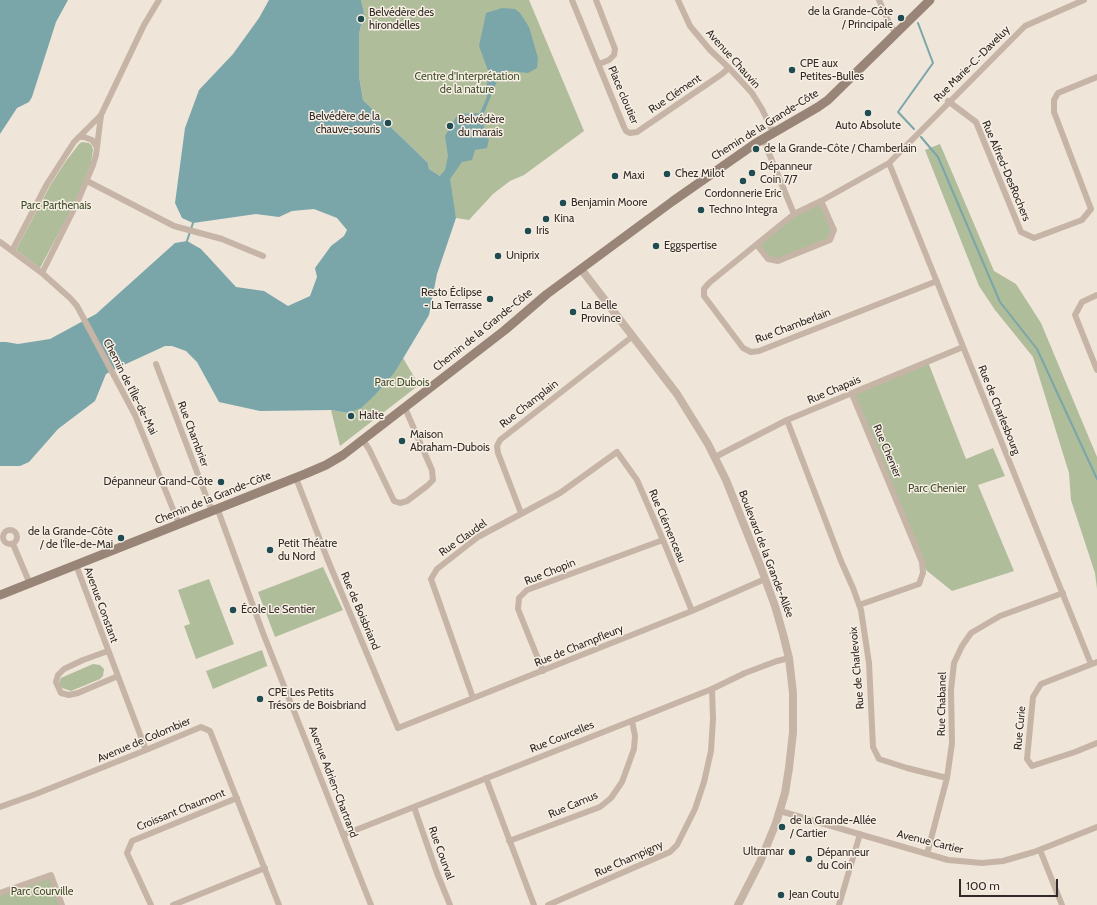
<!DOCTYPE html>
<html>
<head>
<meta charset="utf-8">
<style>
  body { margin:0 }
  #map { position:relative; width:1097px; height:905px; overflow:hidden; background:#efe5d9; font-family:Cabin,sans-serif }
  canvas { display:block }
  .scale { position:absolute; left:959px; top:879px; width:99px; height:18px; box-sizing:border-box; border:2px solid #322a26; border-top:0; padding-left:5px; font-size:12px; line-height:14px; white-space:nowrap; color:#322a26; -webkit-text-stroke:3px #f7efe4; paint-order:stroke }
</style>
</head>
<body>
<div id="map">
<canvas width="1097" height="905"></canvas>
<div class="scale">100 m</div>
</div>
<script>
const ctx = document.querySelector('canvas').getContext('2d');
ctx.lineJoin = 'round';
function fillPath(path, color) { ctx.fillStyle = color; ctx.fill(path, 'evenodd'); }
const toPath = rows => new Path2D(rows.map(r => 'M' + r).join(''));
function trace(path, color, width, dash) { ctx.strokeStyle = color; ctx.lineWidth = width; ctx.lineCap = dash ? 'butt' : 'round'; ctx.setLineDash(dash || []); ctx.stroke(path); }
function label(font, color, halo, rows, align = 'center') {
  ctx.font = font + ' Cabin,sans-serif'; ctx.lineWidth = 3; ctx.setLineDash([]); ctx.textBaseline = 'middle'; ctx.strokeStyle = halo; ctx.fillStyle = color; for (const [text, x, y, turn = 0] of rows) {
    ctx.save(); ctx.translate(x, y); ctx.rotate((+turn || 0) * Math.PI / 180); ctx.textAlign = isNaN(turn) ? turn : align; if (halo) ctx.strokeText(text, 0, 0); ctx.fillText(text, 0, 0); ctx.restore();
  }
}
fillPath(toPath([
  [361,0,529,0,584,131,524,175,510,181,493,194,469,220,456,218,452,201,440,176,429,169,428,163,363,100,359,76,359,34,364,13],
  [82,142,89,143,92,146,93,150,91,163,77,199,40,268,16,250,51,184,66,161,79,144],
  [940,144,994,271,1016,284,1041,323,1097,457,1097,589,1095,573,1071,500,1069,473,1033,357,995,310,979,286,925,150],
  [821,201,834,230,830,240,778,261,768,259,757,245,794,214],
  [403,358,419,385,340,446,331,410,348,413,395,372],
  [928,362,966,459,993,448,1005,476,978,485,1014,571,952,591,926,570,852,394],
  [323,567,343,610,275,637,258,592],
  [209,579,234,644,196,659,184,626,190,624,178,590],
  [262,650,268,668,267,666,213,689,206,671],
  [93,664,100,665,104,669,103,676,100,679,71,691,62,688,59,683,61,678,63,677],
  [50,874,61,905,0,905,0,893]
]), '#b0bd9a');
fillPath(toPath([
  [0,0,68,0,56,22,32,97,29,102,17,108,0,134],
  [269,0,361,0,364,13,359,34,359,76,363,100,428,163,429,169,440,176,445,170,448,156,445,136,458,114,480,113,487,97,486,86,490,76,479,46,486,13,502,8,515,9,520,13,529,27,538,58,537,68,528,73,510,71,500,74,484,113,484,129,489,139,487,148,475,150,472,160,462,162,450,179,456,218,437,274,429,315,395,372,374,396,361,408,348,413,331,410,260,411,219,402,197,362,186,351,172,346,165,346,115,369,106,374,95,401,58,429,29,462,20,466,0,466,0,342,6,342,18,344,50,339,96,314,175,243,187,241,201,249,236,287,264,291,288,306,310,296,317,277,315,268,331,246,344,236,347,230,337,218,314,209,292,211,279,217,256,214,193,223,182,218,175,203,185,128,199,90,233,54,259,18]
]), '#7aa6aa');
trace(toPath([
  [914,129,898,112,933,63,918,23],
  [921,137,938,157,1000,302,1037,349,1097,479],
  [187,241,193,223]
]), '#7aa6aa', 2);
trace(toPath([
  [572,0,624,127,626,131,630,133,637,132,722,74,729,68],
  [596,0,615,49,614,55,609,60,599,64],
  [678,0,690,26,710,50,729,68,752,93,762,109,773,132],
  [879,0,890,25,896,33],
  [948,101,976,122,1021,232,1034,238,1082,220,1091,209,1054,112,1054,100,1058,93,1097,77],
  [101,115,144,25,159,0],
  [79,137,84,137,92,140,97,147],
  [763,139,794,214],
  [889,163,1091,664],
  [87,181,174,226,222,239,263,256],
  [0,242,42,273,70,298,77,306,135,415,179,524],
  [757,245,768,259,778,261,830,240,834,230,821,201],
  [12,251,47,184,74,142,101,115,96,155,93,165,77,203,42,273],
  [937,281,759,351,751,352,743,348,704,296,704,289,709,283,794,214,821,201,889,163,1025,26,1084,0],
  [1097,295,1082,302,1075,315,1097,370],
  [156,364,208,501,210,506,219,513,263,633,371,905],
  [852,394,922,562,923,573,919,584,859,605],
  [787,420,841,561,853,588,861,610,869,663,873,747,879,759,907,768,947,778],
  [363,440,369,449,394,501,400,503,407,501,427,486,433,480,432,470,405,408],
  [715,457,787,420,963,347],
  [296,478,327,558,398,728,692,611,765,579],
  [521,513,498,453,497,446,500,440,633,336],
  '3 537a7 7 0 1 1 14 0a7 7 0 1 1-14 0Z',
  [13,544,30,584],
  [76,565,146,750],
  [108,651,83,660,64,669,58,675,56,682,61,693,69,695,78,693,118,676],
  [1097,662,1041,684,1033,697,1027,759,1032,766,1075,752,1097,743],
  [543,671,518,609,519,598,527,590,663,540],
  [473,698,431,579,437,569,478,537,560,493,617,452,637,480,663,540,692,611],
  [486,778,534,905],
  [0,807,36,794,146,750,201,727,210,731,279,905],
  [414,807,437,873,450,905],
  [780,811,948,860,982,863,1003,861,1034,852,1097,827],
  [343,835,712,689,745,673,777,661,789,658],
  [509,841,600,807,611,798,622,782,634,749,635,736,632,721],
  [1040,850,1062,905],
  [927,854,947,778,952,743,951,690,954,663,962,646,971,633,1000,616,1063,593],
  [0,893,51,875,62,905],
  [151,905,127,853,132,841,237,798],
  [173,905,265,868],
  [548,905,670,852,677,845,695,809,704,782,711,751,713,719,712,689],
  [839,905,860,834]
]), '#c6b5a6', 6);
trace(toPath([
  [581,269,677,394,708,444,726,480,760,565,775,606,783,634,789,658,793,693,793,732,789,768,785,793,776,823,760,862,738,905]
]), '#c6b5a6', 8);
trace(toPath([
  [0,595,305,474,326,465,343,455,505,330,547,294,673,201,756,143,818,107,828,100,930,0]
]), '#998577', 9);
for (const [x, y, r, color] of [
  [901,18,4,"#1f4c51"],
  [361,19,4,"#1f4c51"],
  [792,70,4,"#1f4c51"],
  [868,113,4,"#1f4c51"],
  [388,123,4,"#1f4c51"],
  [450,126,4,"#1f4c51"],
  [756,149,4,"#1f4c51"],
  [752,173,4,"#1f4c51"],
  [667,174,4,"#1f4c51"],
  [615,176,4,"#1f4c51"],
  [743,181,4,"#1f4c51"],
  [563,203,4,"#1f4c51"],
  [701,210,4,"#1f4c51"],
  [546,219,4,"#1f4c51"],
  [528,231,4,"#1f4c51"],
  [656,246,4,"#1f4c51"],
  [498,256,4,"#1f4c51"],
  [490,299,4,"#1f4c51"],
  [573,312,4,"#1f4c51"],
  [351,416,4,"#1f4c51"],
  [402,441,4,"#1f4c51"],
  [221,482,4,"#1f4c51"],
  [121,538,4,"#1f4c51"],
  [270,550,4,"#1f4c51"],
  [233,610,4,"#1f4c51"],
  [260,699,4,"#1f4c51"],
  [782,827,4,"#1f4c51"],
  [792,852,4,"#1f4c51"],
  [809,859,4,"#1f4c51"],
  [781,895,4,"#1f4c51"]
]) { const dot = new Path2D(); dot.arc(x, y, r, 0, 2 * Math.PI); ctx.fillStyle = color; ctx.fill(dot); trace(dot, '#f7efe4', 1.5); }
label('11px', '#322a26', '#f7efe4', [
  ["de la Grande-Côte",893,12,"right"],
  ["/ Principale",893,25,"right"],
  ["Belvédère des",369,13],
  ["hirondelles",369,26],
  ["CPE aux",800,64],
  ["Petites-Bulles",800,77],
  ["Belvédère de la",380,117,"right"],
  ["chauve-souris",380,130,"right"],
  ["Belvédère",458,120],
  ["du marais",458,133],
  ["Auto Absolute",868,126,"center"],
  ["de la Grande-Côte / Chamberlain",764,149],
  ["Dépanneur",760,167],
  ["Coin 7/7",760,180],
  ["Chez Milot",675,174],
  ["Maxi",623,176],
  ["Cordonnerie Eric",743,194,"center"],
  ["Benjamin Moore",571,203],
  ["Techno Integra",709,210],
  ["Kina",554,219],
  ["Iris",536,231],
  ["Eggspertise",664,246],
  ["Uniprix",506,256],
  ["Resto Éclipse",482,293,"right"],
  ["- La Terrasse",482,306,"right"],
  ["La Belle",581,306],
  ["Province",581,319],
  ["Halte",359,416],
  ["Maison",410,435],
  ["Abraham-Dubois",410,448],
  ["Dépanneur Grand-Côte",213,482,"right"],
  ["de la Grande-Côte",113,532,"right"],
  ["/ de l'Île-de-Mai",113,545,"right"],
  ["Petit Théatre",278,544],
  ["du Nord",278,557],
  ["École Le Sentier",241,610],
  ["CPE Les Petits",268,693],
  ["Trésors de Boisbriand",268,706],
  ["de la Grande-Allée",790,821],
  ["/ Cartier",790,834],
  ["Ultramar",784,852,"right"],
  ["Dépanneur",817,853],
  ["du Coin",817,866],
  ["Jean Coutu",789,895]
], 'left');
label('11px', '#322a26', '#f7efe4', [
  ["Avenue Chauvin",733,59,48],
  ["Rue Marie-C.-Daveluy",972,64,-45],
  ["Rue Clément",675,94,-34],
  ["Place cloutier",623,95,67],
  ["Chemin de la Grande-Côte",765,125,-32],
  ["Rue Alfred-DesRochers",1006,171,67],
  ["Rue Chamberlain",793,326,-21],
  ["Chemin de la Grande-Côte",483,330,-39],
  ["Chemin de l'Île-de-Mai",130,387,63],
  ["Rue Chapais",834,390,-23],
  ["Rue Champlain",529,404,-38],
  ["Rue de Charlesbourg",999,410,68],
  ["Rue Chambrier",193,434,69],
  ["Rue Chenier",887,451,67],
  ["Chemin de la Grande-Côte",213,498,-22],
  ["Rue Clémenceau",667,526,67],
  ["Rue Claudel",463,538,-35],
  ["Boulevard de la Grande-Allée",766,554,69],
  ["Rue Chopin",550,572,-22],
  ["Avenue Constant",101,605,70],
  ["Rue de Boisbriand",360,611,67],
  ["Rue de Champfleury",579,646,-22],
  ["Rue de Charlevoix",857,668,-95],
  ["Rue Chabanel",942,704,-89],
  ["Rue Curie",1020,728,-85],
  ["Rue Courcelles",562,737,-22],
  ["Avenue de Colombier",144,740,-23],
  ["Avenue Adrien-Chartrand",333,782,69],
  ["Rue Camus",573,805,-23],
  ["Croissant Chaumont",181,810,-22],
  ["Avenue Cartier",930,842,14],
  ["Rue Courval",441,853,70],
  ["Rue Champigny",629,859,-24]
]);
label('11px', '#414f2c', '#f7efe4', [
  ["Centre d'Interprétation",467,77],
  ["de la nature",467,90],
  ["Parc Parthenais",56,206],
  ["Parc Dubois",402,383],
  ["Parc Chenier",937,489],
  ["Parc Courville",42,892]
]);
</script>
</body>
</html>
